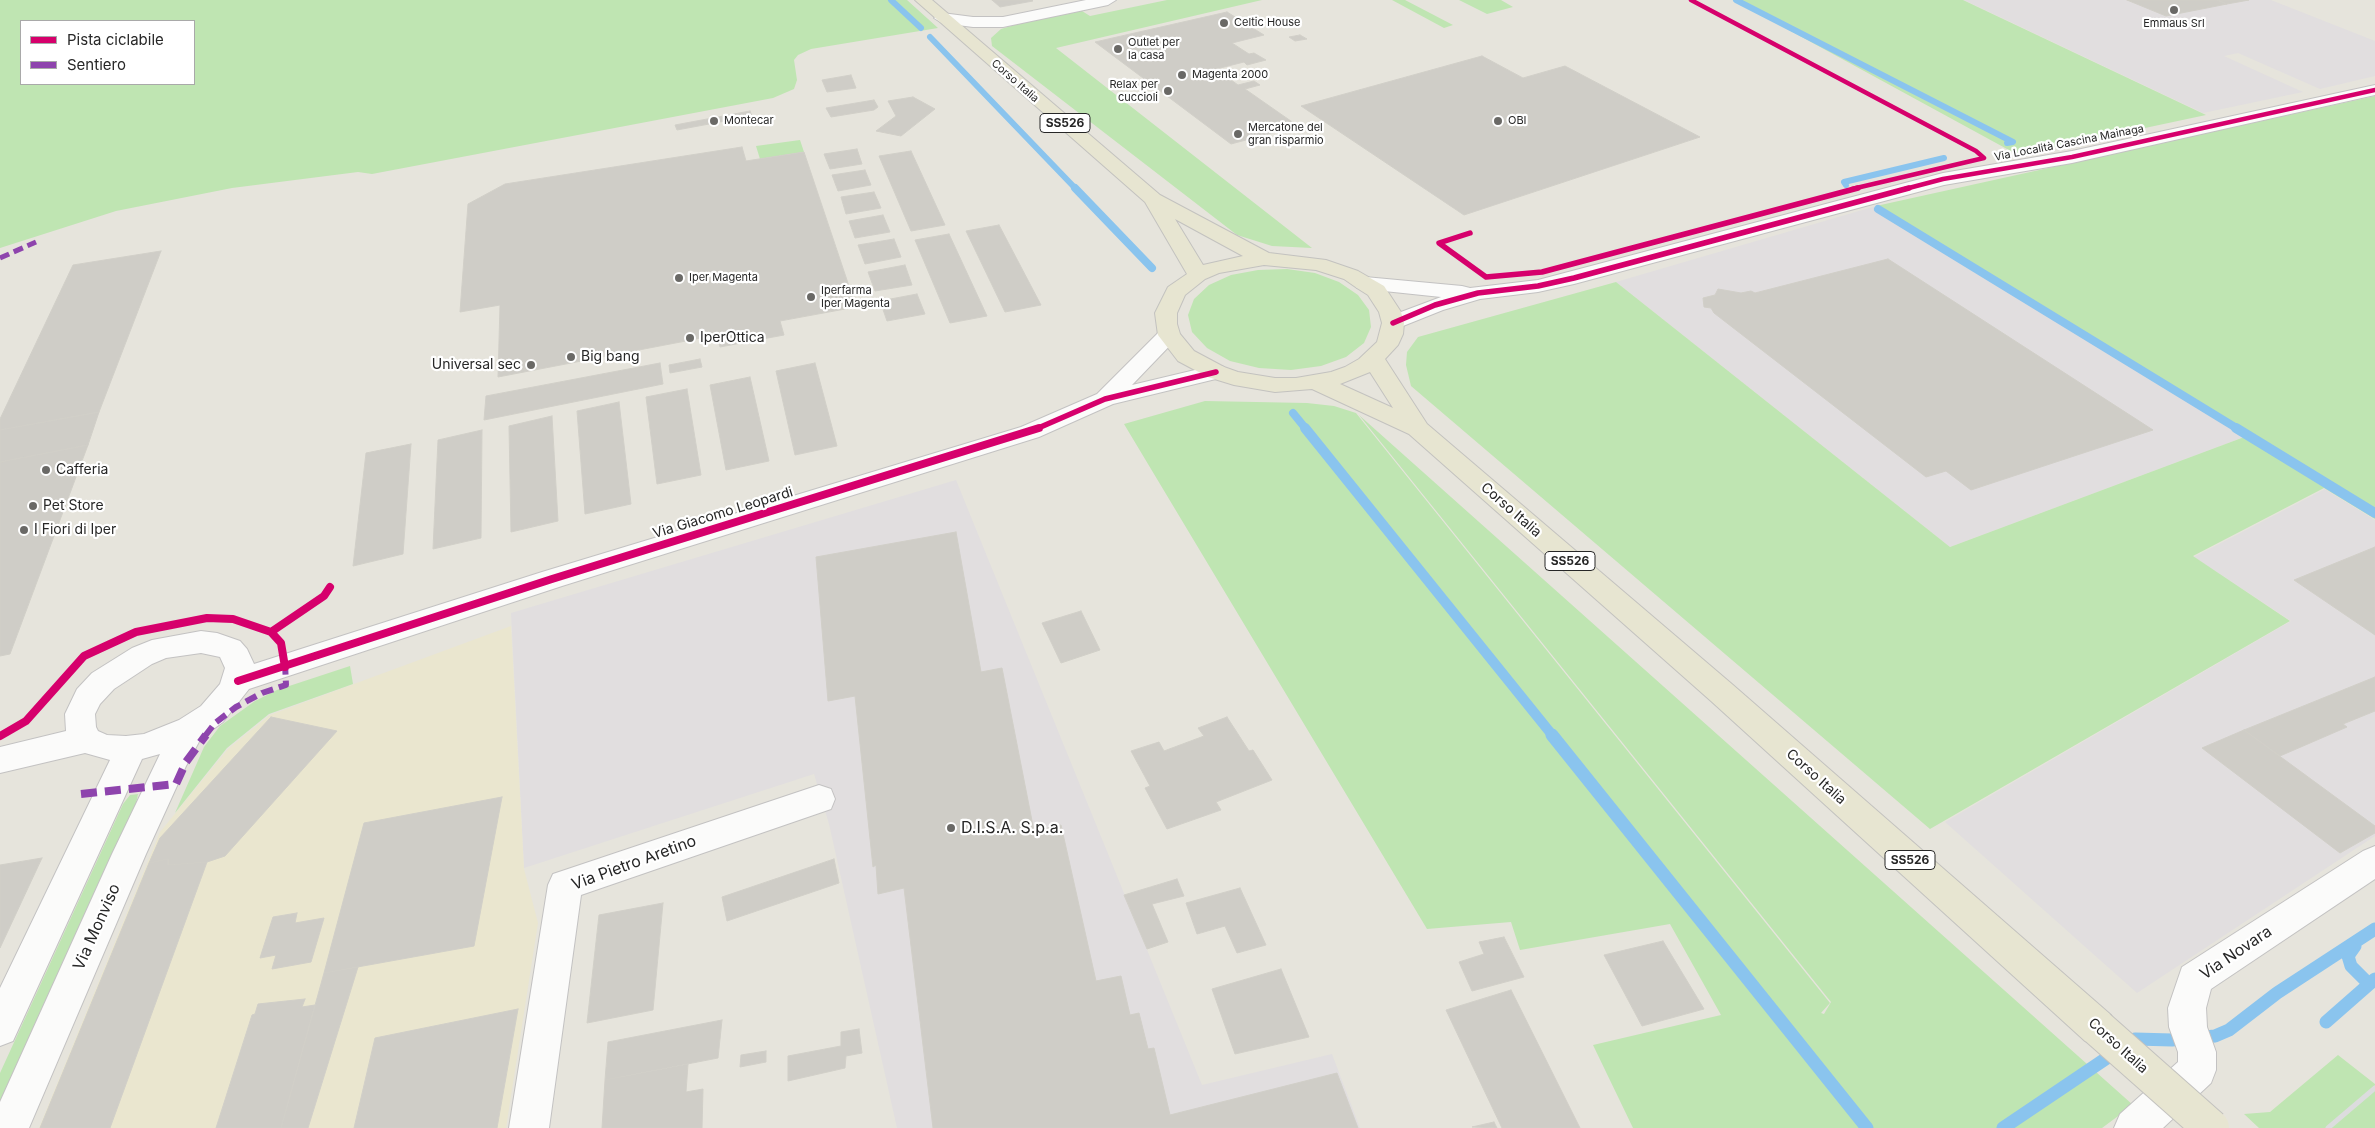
<!DOCTYPE html>
<html>
<head>
<meta charset="utf-8">
<style>
  body { margin:0 }
  #map { position:relative; width:2375px; height:1128px; overflow:hidden; background:#e6e4dc; font-family:Inter,sans-serif }
  canvas { display:block }
  .legend { position:absolute; left:20px; top:20px; width:175px; height:65px; box-sizing:border-box; background:#fff; border:1px solid #a9a9a9; margin:0; padding:6px 9px; list-style:none; font-size:15px; color:#272727 }
  .legend li { display:flex; align-items:center; gap:10px; height:25px }
  .legend b { width:25px; border:1px solid #a9a9a9 }
</style>
</head>
<body>
<div id="map">
<canvas width="2375" height="1128"></canvas>
<ul class="legend">
<li><b style="height:6px;background:#d6006c"></b>Pista ciclabile</li>
<li><b style="height:6px;background:#8e44ad"></b>Sentiero</li>
</ul>
</div>
<script>
const ctx = document.querySelector('canvas').getContext('2d');
ctx.lineJoin = 'round';
function fillPath(path, color) { ctx.fillStyle = color; ctx.fill(path, 'evenodd'); }
const toPath = rows => new Path2D(rows.map(r => 'M' + r).join(''));
function trace(path, color, width, dash) { ctx.strokeStyle = color; ctx.lineWidth = width; ctx.lineCap = dash ? 'butt' : 'round'; ctx.setLineDash(dash || []); ctx.stroke(path); }
function label(font, color, halo, rows, align = 'center') {
  ctx.font = font + ' Inter,sans-serif'; ctx.lineWidth = 4.5; ctx.setLineDash([]); ctx.textBaseline = 'middle'; ctx.strokeStyle = halo; ctx.fillStyle = color; for (const [text, x, y, turn = 0] of rows) {
    ctx.save(); ctx.translate(x, y); ctx.rotate((+turn || 0) * Math.PI / 180); ctx.textAlign = isNaN(turn) ? turn : align; if (halo) ctx.strokeText(text, 0, 0); ctx.fillText(text, 0, 0); ctx.restore();
  }
}
fillPath(toPath([
  [1964,0,2271,0,2375,41,2375,76,2320,89,2238,53,2224,56,2303,92,2203,113],
  [1876,206,2247,436,1950,547,1616,282],
  [956,480,1202,1085,1332,1054,1360,1128,897,1128,829,824,814,774,524,868,511,613],
  [2325,489,2375,520,2375,836,2137,993,1945,822,2291,621,2194,557]
]), '#e1dedf');
fillPath(toPath([
  [511,626,524,869,538,923,506,1128,39,1128,160,832,228,749,270,715]
]), '#eae6cf');
fillPath(toPath([
  [0,0,907,0,938,28,811,49,798,55,794,60,797,80,794,89,773,98,372,174,358,172,232,188,116,211,0,248],
  [21,21,194,21,194,84,21,84],
  [1167,0,1262,0,1056,48,1312,248,1272,246,1237,235,992,46,991,38,1001,29,1028,21,1082,11,1090,16],
  [1392,0,1405,0,1453,25,1444,28],
  [1459,0,1501,0,1513,7,1487,14],
  [1734,0,1963,0,2206,115,2018,155],
  [2375,96,2375,519,2324,488,2193,556,2290,621,1930,829,1411,386,1406,365,1407,352,1418,337,1616,282,1950,547,2247,436,1876,206],
  [800,140,804,152,760,159,756,146],
  [1287,269,1315,273,1339,282,1358,295,1369,310,1371,327,1364,343,1346,357,1321,366,1291,370,1259,368,1230,361,1207,348,1192,332,1188,315,1194,299,1209,285,1231,275,1258,270],
  [1205,401,1307,403,1334,406,1356,413,1830,1003,1821,1013,1824,1014,1831,1002,1359,415,2133,1105,2102,1128,1633,1128,1593,1045,1721,1015,1670,924,1520,950,1511,922,1427,929,1124,424],
  [350,666,353,684,269,714,227,748,175,813,204,747,220,726,255,701,277,690],
  [138,794,136,804,0,1104,0,1073,123,804,130,795],
  [2338,1055,2375,1084,2375,1128,2259,1128,2244,1114,2270,1112]
]), '#bfe5b2');
trace(toPath([
  [891,0,921,28],
  [1736,0,2013,142,2007,143],
  [930,37,1076,189],
  [1846,185,1844,182,1944,158]
]), '#8ac4ee', 6);
trace(toPath([
  [1075,188,1152,268],
  [1878,209,2238,429],
  [1293,413,1306,429]
]), '#8ac4ee', 8);
trace(toPath([
  [1305,428,1553,736],
  [2236,428,2375,513]
]), '#8ac4ee', 10);
trace(toPath([
  [1552,735,1867,1128],
  [2355,946,2348,956,2351,966,2369,984],
  [2326,1022,2375,979],
  [2003,1128,2135,1039,2172,1040,2215,1036,2229,1030,2277,993,2375,929]
]), '#8ac4ee', 13);
const building = toPath([
  [992,0,1032,0,1033,1,1000,7,992,0],
  [2127,0,2217,0,2227,4,2166,16,2127,0],
  [2217,0,2249,0,2227,4,2217,0],
  [1227,12,1264,35,1232,43,1249,54,1254,53,1266,60,1247,65,1244,62,1216,69,1238,85,1254,81,1260,85,1245,89,1298,126,1231,144,1095,42,1227,12],
  [1300,35,1307,39,1295,41,1289,37,1300,35],
  [1482,56,1523,78,1565,66,1700,137,1464,215,1301,106,1482,56],
  [851,75,856,88,827,92,822,80,851,75],
  [913,97,935,109,901,136,876,131,896,116,888,101,913,97],
  [874,100,878,107,874,110,831,117,826,108,874,100],
  [750,111,752,116,677,130,675,125,750,111],
  [742,147,746,161,804,152,856,307,780,321,784,335,720,347,717,335,498,377,500,305,460,312,468,204,505,184,742,147],
  [857,149,862,164,830,169,824,154,857,149],
  [911,151,945,225,911,231,879,156,911,151],
  [865,170,871,185,838,191,832,175,865,170],
  [874,192,881,208,846,214,841,197,874,192],
  [883,215,890,232,855,238,849,221,883,215],
  [999,225,1041,305,1005,312,966,231,999,225],
  [949,234,987,316,950,323,915,240,949,234],
  [894,239,901,257,865,264,858,245,894,239],
  [161,251,99,412,0,430,0,419,73,265,161,251],
  [1888,259,2153,430,1971,490,1946,471,1926,477,1714,313,1711,308,1704,307,1703,298,1715,295,1718,289,1741,293,1751,291,1755,293,1888,259],
  [905,265,912,285,875,291,868,272,905,265],
  [917,294,925,314,887,321,880,301,917,294],
  [700,359,702,367,670,373,669,365,700,359],
  [660,363,663,384,484,420,486,396,660,363],
  [815,363,837,446,795,455,776,371,815,363],
  [750,377,769,461,726,470,710,385,750,377],
  [687,389,701,475,657,484,646,397,687,389],
  [619,402,631,504,585,514,577,411,619,402],
  [99,412,88,445,0,462,0,430,99,412],
  [552,416,558,521,511,532,509,426,552,416],
  [482,430,481,538,433,549,438,440,482,430],
  [411,444,403,554,353,566,366,453,411,444],
  [88,445,10,654,0,656,0,462,88,445],
  [956,532,981,672,1002,668,1034,831,1061,825,1096,981,1121,976,1130,1015,1139,1013,1148,1049,1154,1048,1170,1115,1337,1073,1358,1128,933,1128,904,888,878,894,876,865,873,867,855,696,828,701,816,557,956,532],
  [2375,547,2375,635,2294,580,2375,547],
  [1081,611,1100,650,1061,663,1042,623,1081,611],
  [2375,677,2375,711,2343,724,2347,727,2280,756,2244,730,2375,677],
  [271,717,337,731,225,856,207,862,168,865,168,859,149,863,160,838,271,717],
  [1227,717,1249,751,1253,750,1272,780,1216,802,1221,810,1167,829,1145,788,1150,786,1131,751,1159,742,1164,751,1204,736,1198,728,1227,717],
  [2244,730,2375,826,2375,833,2340,853,2202,748,2244,730],
  [502,797,474,946,324,973,364,823,502,797],
  [42,858,0,948,0,865,42,858],
  [168,859,168,865,207,862,110,1128,40,1128,149,863,168,859],
  [834,859,839,883,727,921,722,897,834,859],
  [1177,879,1184,896,1152,904,1168,942,1147,949,1124,895,1177,879],
  [1240,888,1266,945,1237,953,1225,926,1197,934,1186,903,1240,888],
  [663,903,653,1010,587,1023,599,915,663,903],
  [297,913,295,923,324,918,311,962,272,969,276,955,260,958,273,917,297,913],
  [1504,937,1524,977,1472,991,1459,962,1484,954,1479,942,1504,937],
  [1663,941,1704,1009,1642,1026,1604,955,1663,941],
  [358,967,308,1128,281,1128,324,973,358,967],
  [1281,969,1309,1037,1235,1054,1212,989,1281,969],
  [1511,990,1580,1128,1502,1128,1446,1010,1511,990],
  [305,999,302,1007,315,1005,281,1128,216,1128,252,1015,255,1014,258,1004,305,999],
  [518,1009,497,1128,354,1128,375,1038,518,1009],
  [722,1020,718,1058,605,1080,608,1042,722,1020],
  [859,1029,862,1053,846,1056,845,1068,788,1081,788,1056,841,1046,841,1032,859,1029],
  [766,1051,766,1062,740,1067,741,1055,766,1051],
  [688,1064,686,1092,703,1089,702,1128,602,1128,605,1080,688,1064],
  [1494,1122,1497,1128,1472,1127,1494,1122]
]);
fillPath(building, '#cfcdc7');
trace(building, '#d1cfc8', 1);
const minor = toPath([
  [1086,0,1116,0,1108,5,1003,27,973,27,942,23,934,18,942,13,973,17,1003,17,1086,0],
  [2375,85,2375,95,2072,163,1944,185,1574,284,1538,292,1480,299,1443,310,1393,330,1385,328,1382,323,1385,318,1441,297,1365,289,1357,288,1354,283,1357,278,1365,277,1462,286,1470,288,1538,280,1943,173,2072,151,2375,85],
  [1169,328,1177,330,1180,335,1132,385,1216,365,1224,367,1228,372,1224,377,1113,404,1039,437,562,586,249,689,223,722,201,738,186,766,146,854,29,1128,0,1128,0,1102,112,854,160,754,142,759,13,1041,0,1046,0,988,110,760,85,753,0,773,0,747,66,731,65,714,77,689,92,673,132,648,152,640,201,631,217,633,240,641,247,649,254,664,542,572,1021,427,1097,394,1161,330,1169,328],
  [201,653,220,657,225,668,220,684,201,706,179,720,144,734,126,736,107,735,98,731,96,727,95,714,100,704,114,689,152,664,166,658,201,653],
  [819,785,831,789,835,799,831,809,581,895,549,1128,509,1128,548,885,553,874,819,785],
  [2375,846,2375,879,2211,989,2206,1008,2207,1027,2216,1052,2216,1070,2211,1083,2163,1128,2114,1128,2120,1114,2178,1062,2178,1052,2169,1027,2168,1008,2182,967,2363,851,2375,846]
]);
const major = toPath([
  [915,0,932,0,1160,195,1269,253,1326,260,1358,271,1384,286,1401,312,1404,323,1403,334,1398,345,1385,359,1427,424,1733,685,2111,1015,2117,1028,2111,1041,2098,1046,2085,1041,1711,701,1409,434,1312,389,1275,392,1234,385,1208,377,1178,361,1158,335,1155,313,1168,287,1187,274,1145,202,915,0],
  [1175,219,1243,256,1203,265,1175,219],
  [1264,265,1316,270,1344,279,1357,288,1368,295,1379,312,1382,323,1377,342,1359,359,1345,367,1331,372,1296,378,1275,378,1238,372,1224,367,1194,351,1180,334,1177,324,1177,313,1185,295,1205,279,1219,273,1264,265],
  [1370,372,1393,408,1340,384,1370,372]
]);
trace(minor, '#c3c2c2', 2);
trace(major, '#c3c2bf', 2);
fillPath(minor, '#fbfbfa');
fillPath(major, '#e7e5d1');
trace(toPath([
  [2328,1128,2375,1088]
]), '#dcdcde', 5);
const majorBridge = toPath([
  [2098,1028,2211,1128]
]);
trace(majorBridge, '#c3c2bf', 38, []);
trace(majorBridge, '#e7e5d1', 36);
trace(toPath([
  [0,258,36,242]
]), '#8e44ad', 5, [10, 5]);
trace(toPath([
  [205,736,215,723,236,707,262,693,286,685,285,663]
]), '#8e44ad', 6, [12, 6]);
trace(toPath([
  [81,794,176,784,186,762,206,735]
]), '#8e44ad', 8, [16, 8]);
trace(toPath([
  [1691,0,1976,151,1984,158,1852,189],
  [1905,189,1943,179,2072,157,2375,90]
]), '#d6006c', 4.5);
trace(toPath([
  [1470,233,1439,243,1486,277,1542,272,1858,188],
  [1393,323,1435,305,1478,293,1538,286,1574,278,1909,188],
  [1036,429,1105,399,1216,372]
]), '#d6006c', 5.5);
trace(toPath([
  [271,632,324,596,330,587],
  [238,681,552,579,1039,428],
  [0,736,26,721,84,656,136,632,207,618,233,619,271,632,281,643,285,667]
]), '#d6006c', 8);
for (const [x, y, r, color] of [
  [2174,10,5,"#6a6966"],
  [1224,23,5,"#6a6966"],
  [1118,49,5,"#6a6966"],
  [1182,75,5,"#6a6966"],
  [1168,91,5,"#6a6966"],
  [714,121,5,"#6a6966"],
  [1498,121,5,"#6a6966"],
  [1238,134,5,"#6a6966"],
  [679,278,5,"#6a6966"],
  [811,297,5,"#6a6966"],
  [690,338,5,"#6a6966"],
  [571,357,5,"#6a6966"],
  [531,365,5,"#6a6966"],
  [46,470,5,"#6a6966"],
  [33,506,5,"#6a6966"],
  [24,530,5,"#6a6966"],
  [951,828,5,"#6a6966"]
]) { const dot = new Path2D(); dot.arc(x, y, r, 0, 2 * Math.PI); ctx.fillStyle = color; ctx.fill(dot); trace(dot, '#fff', 2); }
label('11px', '#272727', '#fff', [
  ["Celtic House",1234,23],
  ["Emmaus Srl",2174,24,"center"],
  ["Outlet per",1128,43],
  ["la casa",1128,56],
  ["Magenta 2000",1192,75],
  ["Relax per",1158,85,"right"],
  ["cuccioli",1158,98,"right"],
  ["Montecar",724,121],
  ["OBI",1508,121],
  ["Mercatone del",1248,128],
  ["gran risparmio",1248,141],
  ["Iper Magenta",689,278],
  ["Iperfarma",821,291],
  ["Iper Magenta",821,304]
], 'left');
label('11px', '#272727', '#fff', [
  ["Corso Italia",1015,81,41],
  ["Via Località Cascina Mainaga",2069,143,-11]
]);
for (const [x, y, w] of [
  [1065,123,50],
  [1570,561,50],
  [1910,860,50]
]) { const box = new Path2D(); box.roundRect(x - w / 2, y - 9.5, w, 19, 4); ctx.fillStyle = '#fff'; ctx.fill(box); trace(box, '#272727', 1); }
label('bold 12px', '#272727', null, [
  ["SS526",1065,123],
  ["SS526",1570,561],
  ["SS526",1910,860]
]);
label('14px', '#272727', '#fff', [
  ["IperOttica",700,338],
  ["Big bang",581,357],
  ["Universal sec",521,365,"right"],
  ["Cafferia",56,470],
  ["Pet Store",43,506],
  ["I Fiori di Iper",34,530]
], 'left');
label('14px', '#272727', '#fff', [
  ["Corso Italia",1511,510,41],
  ["Via Giacomo Leopardi",723,513,-17],
  ["Corso Italia",1816,777,42],
  ["Corso Italia",2118,1046,42]
]);
label('16px', '#272727', '#fff', [
  ["D.I.S.A. S.p.a.",961,828]
], 'left');
label('16px', '#272727', '#fff', [
  ["Via Pietro Aretino",634,863,-20],
  ["Via Monviso",97,927,-66],
  ["Via Novara",2236,953,-34]
]);
</script>
</body>
</html>
